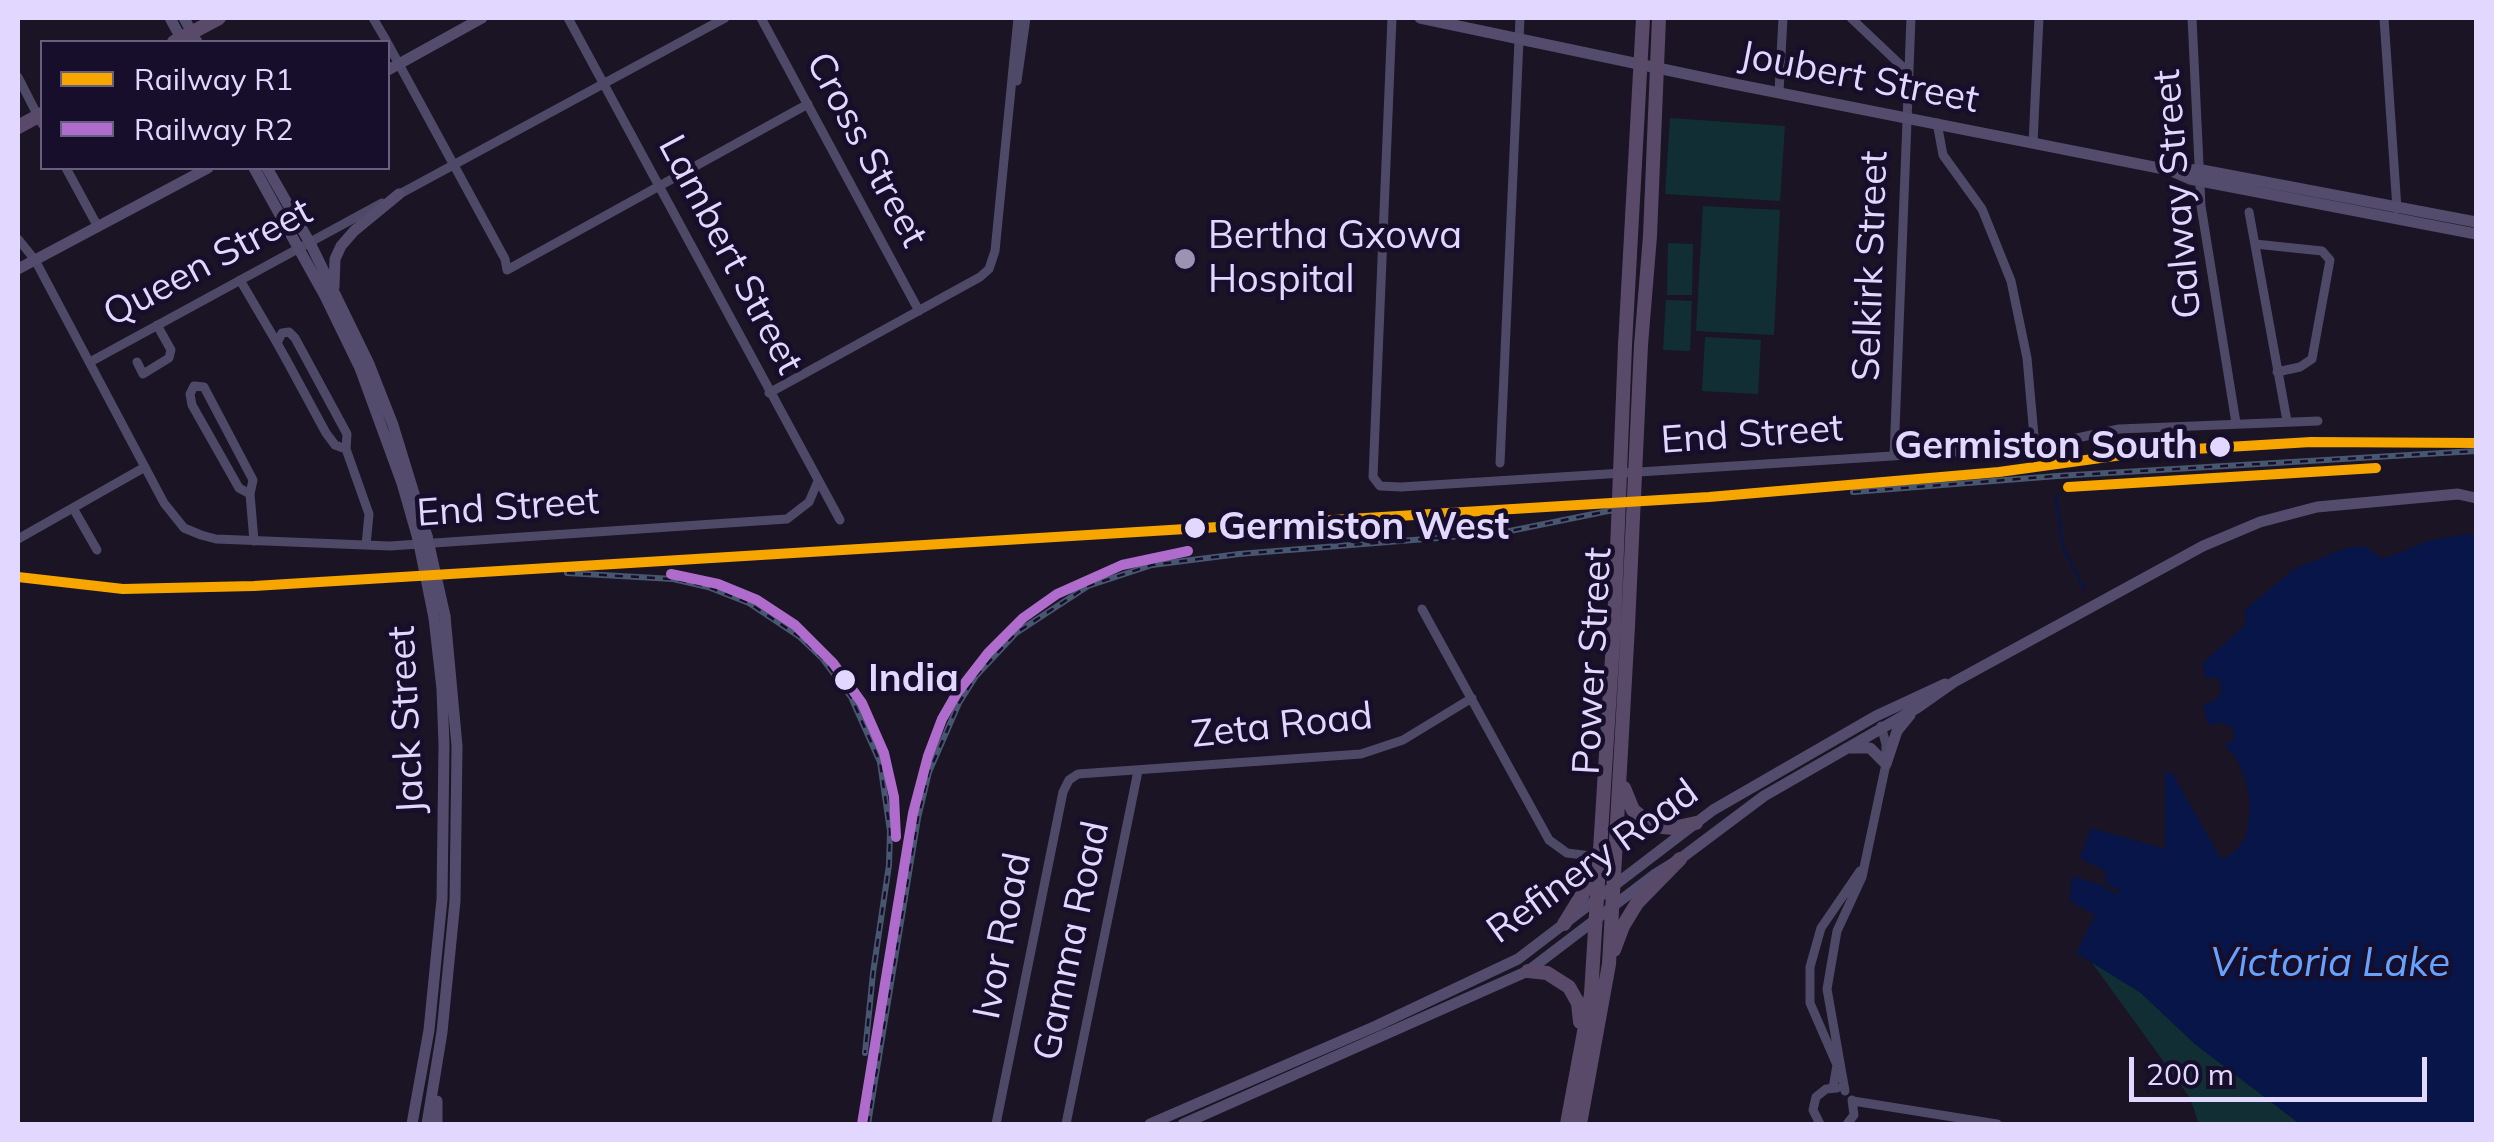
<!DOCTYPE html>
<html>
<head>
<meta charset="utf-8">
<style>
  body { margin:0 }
  #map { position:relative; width:2494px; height:1142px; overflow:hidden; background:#1a1425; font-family:Mulish,sans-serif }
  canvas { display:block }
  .frame { position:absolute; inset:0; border:20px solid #e2d8ff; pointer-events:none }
  .legend { position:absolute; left:40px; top:40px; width:350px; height:130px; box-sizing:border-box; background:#170e2b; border:2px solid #685f80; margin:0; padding:12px 18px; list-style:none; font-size:30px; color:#e2d8ff }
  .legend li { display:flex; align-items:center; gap:20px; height:50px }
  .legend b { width:50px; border:2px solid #685f80 }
  .scale { position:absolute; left:2129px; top:1057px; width:298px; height:45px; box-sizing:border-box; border:5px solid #e2d8ff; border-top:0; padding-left:12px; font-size:30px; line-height:35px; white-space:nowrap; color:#e2d8ff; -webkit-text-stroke:8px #170e2b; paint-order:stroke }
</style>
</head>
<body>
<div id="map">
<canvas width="2494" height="1142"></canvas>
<div class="frame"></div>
<ul class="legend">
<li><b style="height:12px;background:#f7a600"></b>Railway R1</li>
<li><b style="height:12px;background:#b06ccc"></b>Railway R2</li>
</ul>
<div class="scale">200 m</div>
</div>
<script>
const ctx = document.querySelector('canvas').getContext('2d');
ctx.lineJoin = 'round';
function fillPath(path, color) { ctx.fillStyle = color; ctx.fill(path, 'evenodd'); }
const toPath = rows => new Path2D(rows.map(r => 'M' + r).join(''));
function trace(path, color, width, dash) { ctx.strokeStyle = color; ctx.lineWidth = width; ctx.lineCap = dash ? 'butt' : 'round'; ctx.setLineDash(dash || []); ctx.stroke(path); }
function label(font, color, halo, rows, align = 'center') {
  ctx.font = font + ' Mulish,sans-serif'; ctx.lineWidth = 9; ctx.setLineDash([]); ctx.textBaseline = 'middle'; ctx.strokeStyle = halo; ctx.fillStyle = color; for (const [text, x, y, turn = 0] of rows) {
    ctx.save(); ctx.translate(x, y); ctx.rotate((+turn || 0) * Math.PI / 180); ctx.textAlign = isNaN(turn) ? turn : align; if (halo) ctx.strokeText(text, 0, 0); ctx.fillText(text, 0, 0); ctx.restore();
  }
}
fillPath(toPath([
  [1670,118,1785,126,1780,201,1665,194],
  [1703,206,1780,210,1774,335,1696,331],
  [1668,243,1693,244,1692,295,1667,295],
  [1666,300,1692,301,1690,351,1663,350],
  [1705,337,1761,340,1758,394,1702,391],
  [2090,960,2141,993,2195,1044,2300,1124,2199,1124,2190,1098]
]), '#112e34');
fillPath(toPath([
  [2476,533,2476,1124,2300,1124,2195,1044,2141,993,2076,953,2095,915,2070,901,2072,876,2101,885,2118,895,2120,892,2104,881,2107,872,2080,858,2091,828,2165,849,2165,771,2172,773,2221,859,2231,855,2243,842,2248,829,2250,802,2245,778,2235,756,2227,749,2226,744,2234,739,2233,727,2222,723,2208,725,2203,704,2215,701,2222,690,2219,678,2205,678,2203,663,2246,624,2245,610,2294,569,2346,548,2365,546,2383,559,2431,540]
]), '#071549');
trace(toPath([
  [2056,495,2063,547,2084,589]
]), '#071549', 2.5);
trace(toPath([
  [373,18,387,42],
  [568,18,840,520],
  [761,18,919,311],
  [1392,18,1373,477,1380,486,1401,487,2035,447,2119,429,2318,421],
  [1851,18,1909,73],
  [2192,18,2201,206,2236,423],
  [2384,18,2397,209],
  [388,44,505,259,507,270,808,104],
  [18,77,42,124],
  [1017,81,1026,18],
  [1779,92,1783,18],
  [1937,123,1943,155,1982,209,2011,281,2027,358,2035,447],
  [2033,143,2039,18],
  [66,168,98,227],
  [396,196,725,18],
  [2249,212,2287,421],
  [18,239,35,260,164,503,184,528,201,535,216,539,390,546,787,519,809,502,818,481],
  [2255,244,2322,251,2330,260,2312,359,2300,367,2277,372],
  [240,280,277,343],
  [90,362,382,203],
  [137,362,143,374,169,358,171,350,157,325],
  [769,393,980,277,989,269,995,251,1018,18],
  [346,449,335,445,326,433,287,361,277,343,282,333,289,332,295,338,347,434,346,449,369,514,366,545],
  [1894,456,1911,18],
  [1500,463,1520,18],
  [250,494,239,488,192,405,190,394,194,386,204,387,253,480,250,494,254,541],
  [73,508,97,550],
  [18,539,145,467],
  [1422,609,1549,840,1567,853,1599,857],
  [1833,1088,1837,1065,1810,1003,1810,967,1821,928,1860,871],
  [1845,1091,1827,989,1837,931,1862,877,1886,764,1886,744,1881,726],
  [1853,1101,1997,1124],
  [996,1124,1063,792,1069,780,1078,774,1361,754,1403,740,1472,698],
  [1066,1124,1138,771],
  [1820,1124,1813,1110,1816,1097,1826,1089,1837,1088],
  [1847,1124,1854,1115,1852,1100]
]), '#4e4966', 9);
trace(toPath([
  [170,18,183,42],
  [184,18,197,42],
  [1420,18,1724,82,2169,170,2190,179,2476,234],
  [388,70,482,18],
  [254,168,325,296,360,368,402,483,418,539],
  [267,168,310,243,369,364,393,425,427,536],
  [2173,169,2202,170,2476,222],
  [18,269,208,168],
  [334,287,335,259,341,246,354,231,399,194],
  [1847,748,1870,748,1886,764],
  [1886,764,1897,731,1910,715],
  [437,1101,437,1124],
  [412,1124,429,1030,442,899,444,745,442,689,434,618],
  [427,1124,442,1032,455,901,457,746,445,616],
  [1150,1124,1376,1026,1518,959,1713,810,1876,716,1945,684],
  [1183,1124,1528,971,1654,875,1680,859,1764,796,1917,708,1954,682,2203,546,2260,522,2317,507,2458,494,2476,498]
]), '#534c6c', 11);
trace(toPath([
  [174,42,219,18],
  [18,127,42,114],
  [1625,345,1643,18],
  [1641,345,1650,236,1659,18],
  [1624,788,1633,810,1653,826,1673,828,1696,823],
  [1564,924,1595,874],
  [1614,950,1623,926,1637,903,1680,859],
  [1528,971,1547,973,1569,987,1578,1003,1580,1022],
  [1567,1124,1591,994,1614,626],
  [1580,1124,1609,964,1628,626]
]), '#594a6a', 14);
const rail = toPath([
  [1853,492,2057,476,2476,451],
  [567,573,673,579,708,587,749,603,800,637,822,658,851,697,880,762,890,831,889,865,873,973,865,1053],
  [868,1124,918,818,929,772,959,703,976,676,1016,633,1088,586,1152,565,1239,554,1500,533,1618,509]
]);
trace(rail, '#485770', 6);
trace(rail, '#170e2b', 2.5, [8]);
trace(toPath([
  [427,536,445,616],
  [418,539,434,618]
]), '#534c6c', 11);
trace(toPath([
  [1614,626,1625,345],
  [1628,626,1641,345]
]), '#594a6a', 14);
trace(toPath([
  [2068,487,2376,468],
  [18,577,123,589,254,586,1709,497,1999,472,2144,452,2311,442,2476,443]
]), '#f7a600', 10);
trace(toPath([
  [671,574,718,584,757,600,795,625,833,663,862,703,884,753,894,797,896,837],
  [862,1124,913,813,928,756,942,719,957,693,988,653,1023,618,1057,594,1122,565,1188,551]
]), '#b06ccc', 10);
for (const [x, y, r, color] of [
  [1185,259,12,"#9c93b3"],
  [2220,447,12,"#e2d8ff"],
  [1195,528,12,"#e2d8ff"],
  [845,680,12,"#e2d8ff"]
]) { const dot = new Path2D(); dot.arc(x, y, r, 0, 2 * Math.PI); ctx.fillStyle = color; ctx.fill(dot); trace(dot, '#170e2b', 4); }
label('38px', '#e2d8ff', '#170e2b', [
  ["Joubert Street",1859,78,11],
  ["Cross Street",866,150,62],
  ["Galway Street",2178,194,-95],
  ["Lambert Street",730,255,62],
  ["Queen Street",208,263,-28],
  ["Selkirk Street",1871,266,-88],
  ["End Street",1752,435,-4],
  ["End Street",508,508,-4],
  ["Power Street",1593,661,-87],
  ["Jack Street",407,720,-93],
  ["Zeta Road",1282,726,-6],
  ["Refinery Road",1593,862,-36],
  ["Ivor Road",1003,936,-79],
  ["Gamma Road",1072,941,-78]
]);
label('38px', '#e2d8ff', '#170e2b', [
  ["Bertha Gxowa",1208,237],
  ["Hospital",1208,281]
], 'left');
label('bold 38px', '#e2d8ff', '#170e2b', [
  ["Germiston South",2198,447,"right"],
  ["Germiston West",1218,528],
  ["India",868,680]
], 'left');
label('italic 40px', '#66a3ff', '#170e2b', [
  ["Victoria Lake",2330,964]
]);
</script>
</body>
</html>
